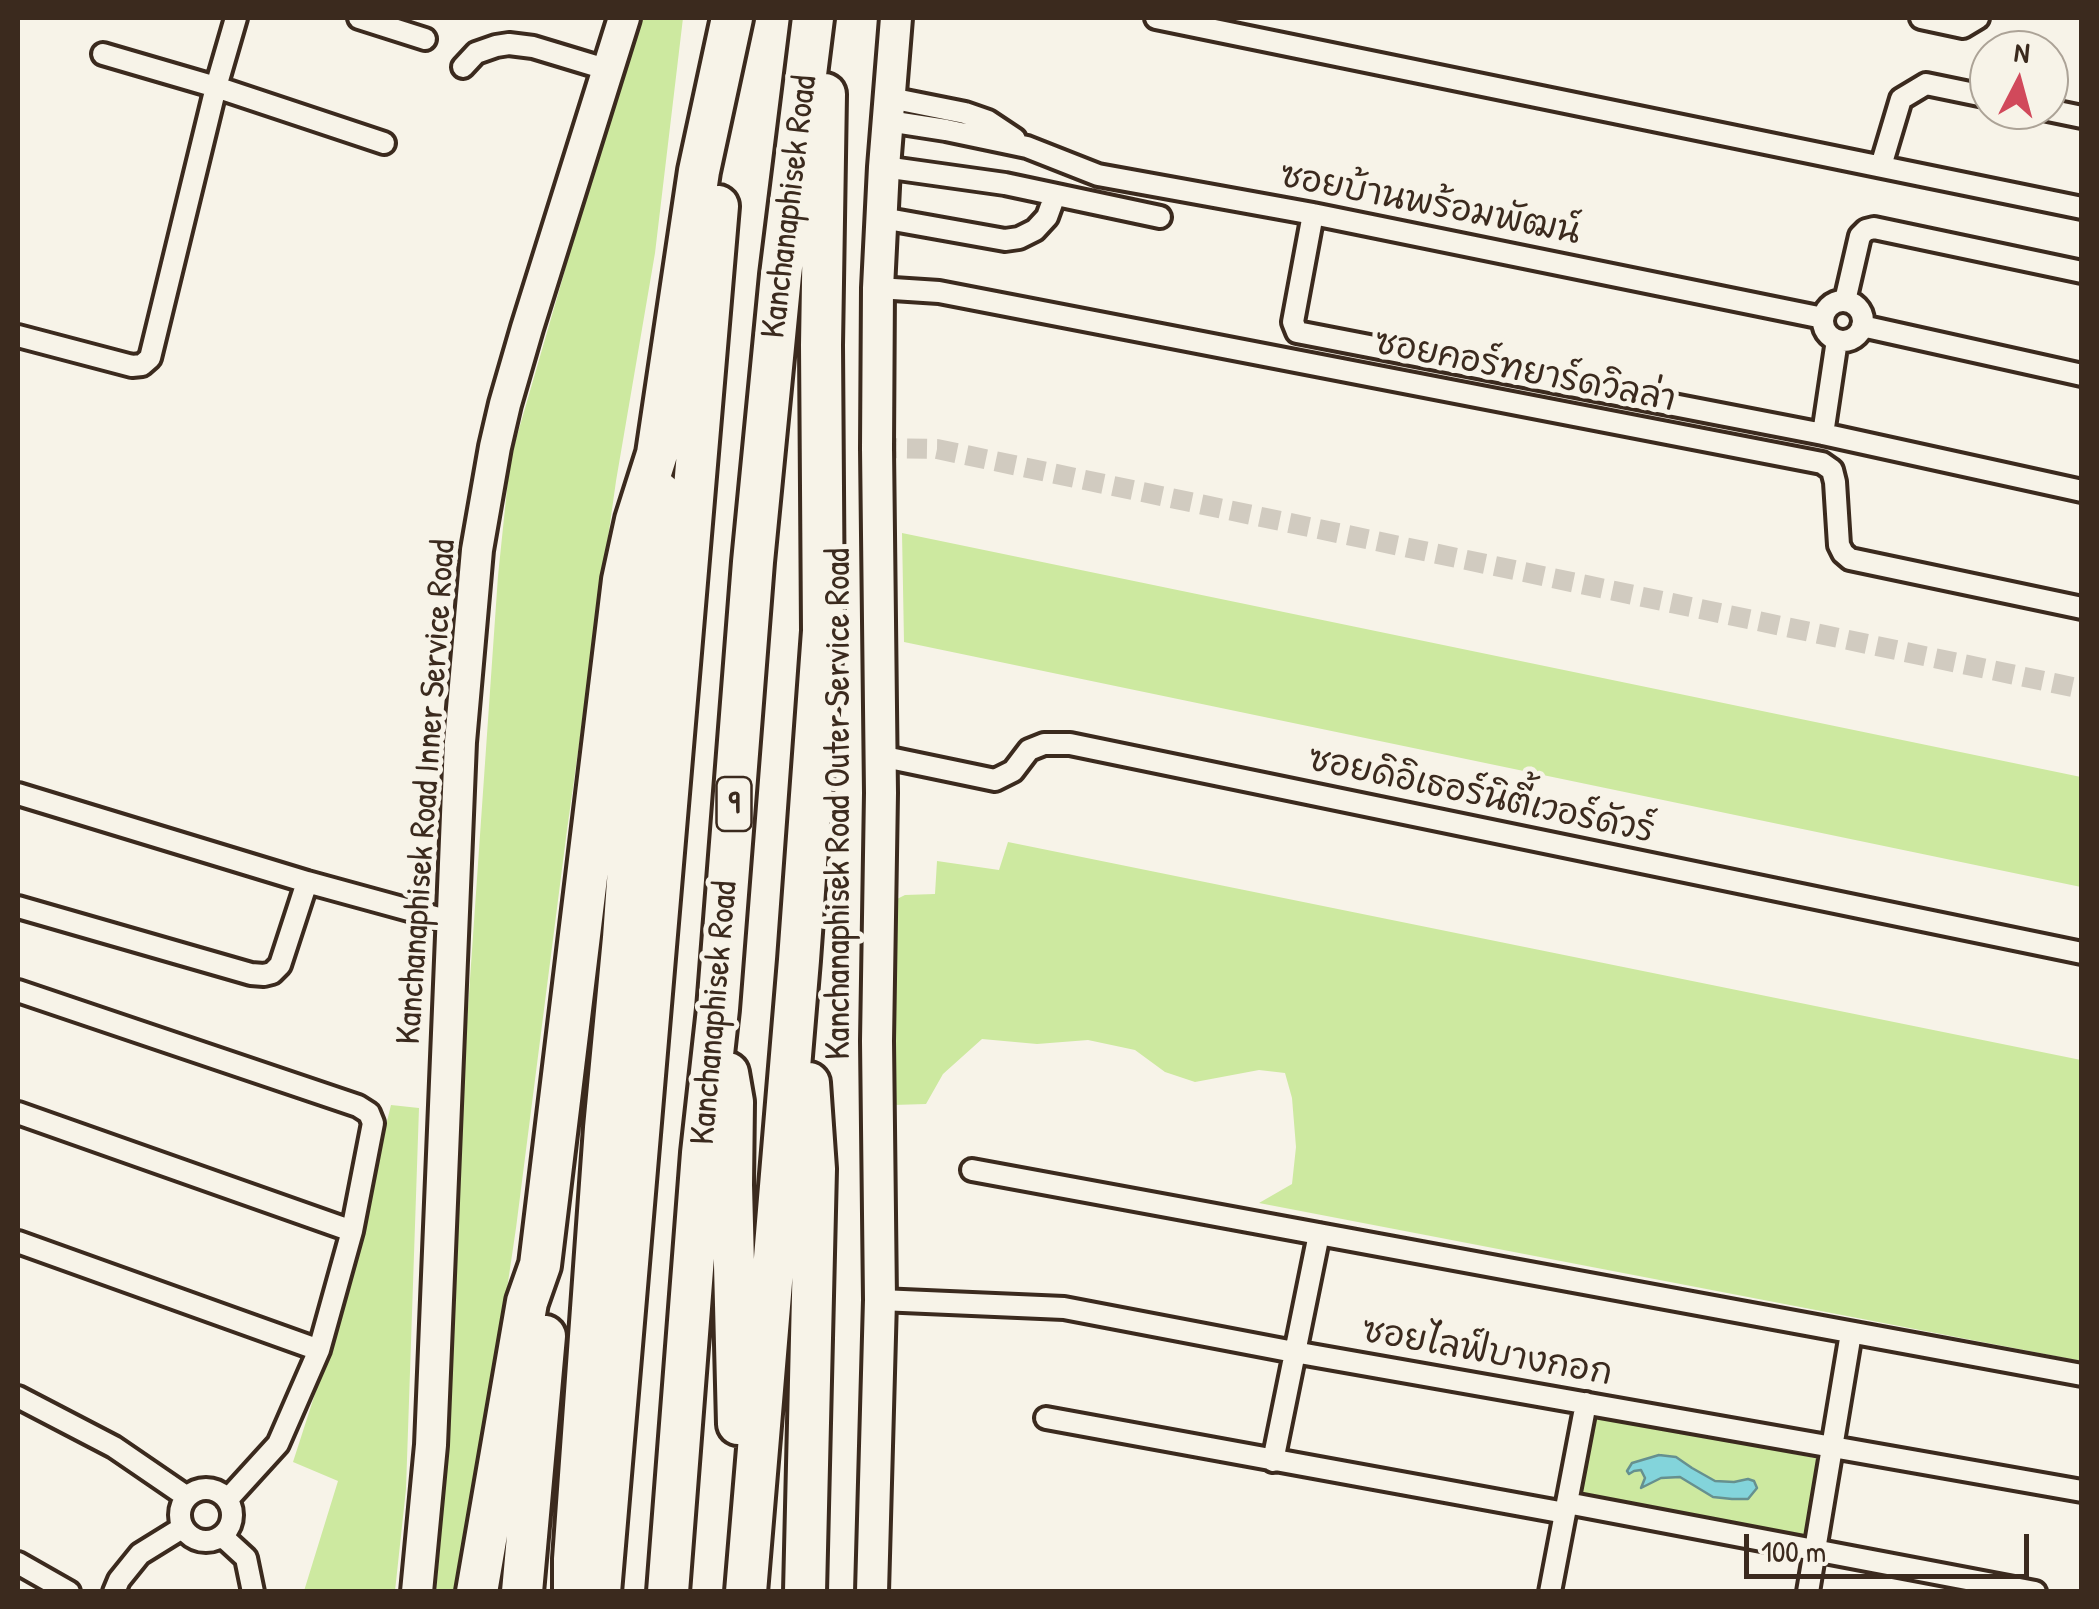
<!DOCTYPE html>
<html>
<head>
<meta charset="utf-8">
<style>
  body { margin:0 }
  #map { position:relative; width:2099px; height:1609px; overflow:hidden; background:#f7f3e8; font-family:"Patrick Hand",sans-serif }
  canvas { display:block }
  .frame { position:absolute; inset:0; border:20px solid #3b2a1e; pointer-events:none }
  .north { position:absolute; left:1969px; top:30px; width:100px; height:100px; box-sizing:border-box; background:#f7f3e8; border:2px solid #aca397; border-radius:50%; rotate:6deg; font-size:28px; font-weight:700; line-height:40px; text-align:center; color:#3b2a1e }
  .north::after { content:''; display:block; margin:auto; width:35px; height:45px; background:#d1495b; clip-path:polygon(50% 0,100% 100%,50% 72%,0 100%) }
  .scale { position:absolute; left:1744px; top:1534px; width:285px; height:45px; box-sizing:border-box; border:5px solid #3b2a1e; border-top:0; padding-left:12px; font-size:30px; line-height:35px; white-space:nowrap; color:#3b2a1e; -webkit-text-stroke:8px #f7f3e8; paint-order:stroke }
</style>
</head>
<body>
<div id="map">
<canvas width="2099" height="1609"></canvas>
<div class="frame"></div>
<div class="north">N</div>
<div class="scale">100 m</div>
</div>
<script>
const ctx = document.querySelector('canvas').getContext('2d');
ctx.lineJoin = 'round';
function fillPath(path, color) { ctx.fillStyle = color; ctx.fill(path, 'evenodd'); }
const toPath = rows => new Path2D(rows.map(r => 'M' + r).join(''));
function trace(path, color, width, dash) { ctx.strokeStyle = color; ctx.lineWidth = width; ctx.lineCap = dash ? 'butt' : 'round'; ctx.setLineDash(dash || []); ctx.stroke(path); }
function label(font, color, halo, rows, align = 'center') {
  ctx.font = font + ' "Patrick Hand","Playpen Sans Thai",sans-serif'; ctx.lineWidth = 10; ctx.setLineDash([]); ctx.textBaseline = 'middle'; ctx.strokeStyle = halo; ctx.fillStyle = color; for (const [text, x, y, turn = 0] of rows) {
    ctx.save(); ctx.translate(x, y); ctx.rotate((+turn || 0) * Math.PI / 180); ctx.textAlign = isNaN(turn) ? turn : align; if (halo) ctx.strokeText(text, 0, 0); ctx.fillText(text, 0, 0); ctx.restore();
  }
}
fillPath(toPath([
  [633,18,683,18,655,253,616,481,567,830,516,1228,477,1492,460,1591,436,1592,449,1436,455,1195,498,576,510,460,563,277],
  [902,533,2081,777,2081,887,904,642],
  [1008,842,2081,1060,2081,1361,1259,1203,1292,1184,1296,1147,1292,1098,1285,1073,1259,1070,1195,1082,1165,1072,1135,1050,1088,1040,1037,1044,982,1039,943,1074,926,1104,893,1105,895,900,905,895,935,894,937,861,999,870],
  [391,1105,419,1108,406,1489,395,1591,304,1591,338,1481,293,1462,333,1338],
  [1595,1415,1820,1459,1806,1540,1578,1498]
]), '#cde9a0');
const water = toPath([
  [1659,1455,1676,1457,1692,1468,1715,1481,1734,1482,1748,1479,1754,1481,1757,1488,1748,1499,1732,1499,1713,1497,1680,1477,1661,1478,1641,1488,1645,1478,1641,1470,1634,1471,1629,1474,1627,1471,1632,1463,1659,1455]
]);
fillPath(water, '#83d4db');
trace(water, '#66908f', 2.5);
trace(toPath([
  [877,448,937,449,2082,689]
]), '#d1cbc0', 20, [20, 10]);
const street = toPath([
  [359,18,425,39],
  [1156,18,2082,208],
  [1921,18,1963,27,1978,18],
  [103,54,216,87,384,143],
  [463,67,476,53,496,46,509,44,533,47,609,70],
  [890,98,965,113,988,121,1015,139],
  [2048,110,2082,117],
  [888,121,946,130,1027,147,1098,175,1313,214,1823,318],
  [1881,166,1901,99,1926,84,1989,97],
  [884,167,1005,184,1160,217],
  [1313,214,1293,322,1297,332,1823,434,2082,491],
  [882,218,1005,240,1019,238,1035,230,1047,217,1055,195],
  [878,288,939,292,1822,463,1832,470,1835,482,1839,545,1843,553,1850,559,2082,608],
  [1845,301,1860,236,1866,230,1874,228,2082,272],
  '1823 321a20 20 0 1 1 40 0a20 20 0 1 1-40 0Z',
  [1862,326,2082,375],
  [18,336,132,366,142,365,150,358,216,87,236,18],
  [1823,434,1837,340],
  [880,756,995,780,1013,771,1029,750,1044,744,1070,744,2082,953],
  [18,794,307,882,453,922],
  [18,907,251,974,264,975,272,973,280,965,307,882],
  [18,991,358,1106,369,1113,373,1123,352,1231,319,1350,278,1444,227,1500],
  [18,1113,352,1231],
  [972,1170,2082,1375],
  [18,1242,319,1350],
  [880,1300,1064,1308,1294,1352,2082,1491],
  [18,1397,114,1447,187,1497],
  [1046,1418,1565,1513],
  [1273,1461,1319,1234],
  '180 1515a26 26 0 1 1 52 0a26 26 0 1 1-52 0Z',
  [1567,1503,2035,1592],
  [222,1536,246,1558,253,1592],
  [18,1563,69,1592],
  [114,1592,119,1580,140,1554,182,1528],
  [1550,1592,1586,1403],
  [1808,1592,1851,1333]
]);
const secondary = toPath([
  [417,1592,431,1445,460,742,477,550,495,447,505,404,527,328,624,18],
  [872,1592,880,1300,877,1041,881,793,877,448,878,288,884,167,896,18]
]);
const highway = toPath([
  [728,1073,733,1102,732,1185,738,1424],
  [477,1592,527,1302,540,1265,623,580,636,520,657,454,699,171,732,18],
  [522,1592,545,1336],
  [574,1592,574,1559,605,1128,623,938,636,756,660,535,660,493],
  [600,1592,718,206],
  [668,1592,702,1153,718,1009,753,562,781,275,813,18],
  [746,1592,799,960,823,631,821,345,825,94],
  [805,1592,815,1169,809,1083]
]);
trace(street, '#3b2a1e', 28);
trace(secondary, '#3b2a1e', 38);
trace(highway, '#3b2a1e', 48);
trace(street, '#f7f3e8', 20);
trace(secondary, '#f7f3e8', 30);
trace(highway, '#f7f3e8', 40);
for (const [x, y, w] of [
  [734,804,35]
]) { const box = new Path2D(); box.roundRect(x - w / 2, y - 27, w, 54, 8); ctx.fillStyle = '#f7f3e8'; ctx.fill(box); trace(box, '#3b2a1e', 2.5); }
label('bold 32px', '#3b2a1e', null, [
  ["9",734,804]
]);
label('35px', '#3b2a1e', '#f7f3e8', [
  ["ซอยบ้านพร้อมพัฒน์",1430,205,11],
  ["Kanchanaphisek Road",790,207,-83],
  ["ซอยคอร์ทยาร์ดวิลล่า",1525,372,11],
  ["Kanchanaphisek Road Inner Service Road",427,792,-86],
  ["ซอยดิอิเธอร์นิตี้เวอร์ดัวร์",1481,796,12],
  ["Kanchanaphisek Road Outer Service Road",840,804,-90],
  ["Kanchanaphisek Road",715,1013,-85],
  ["ซอยไลฟ์บางกอก",1487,1353,10]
]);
</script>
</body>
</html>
